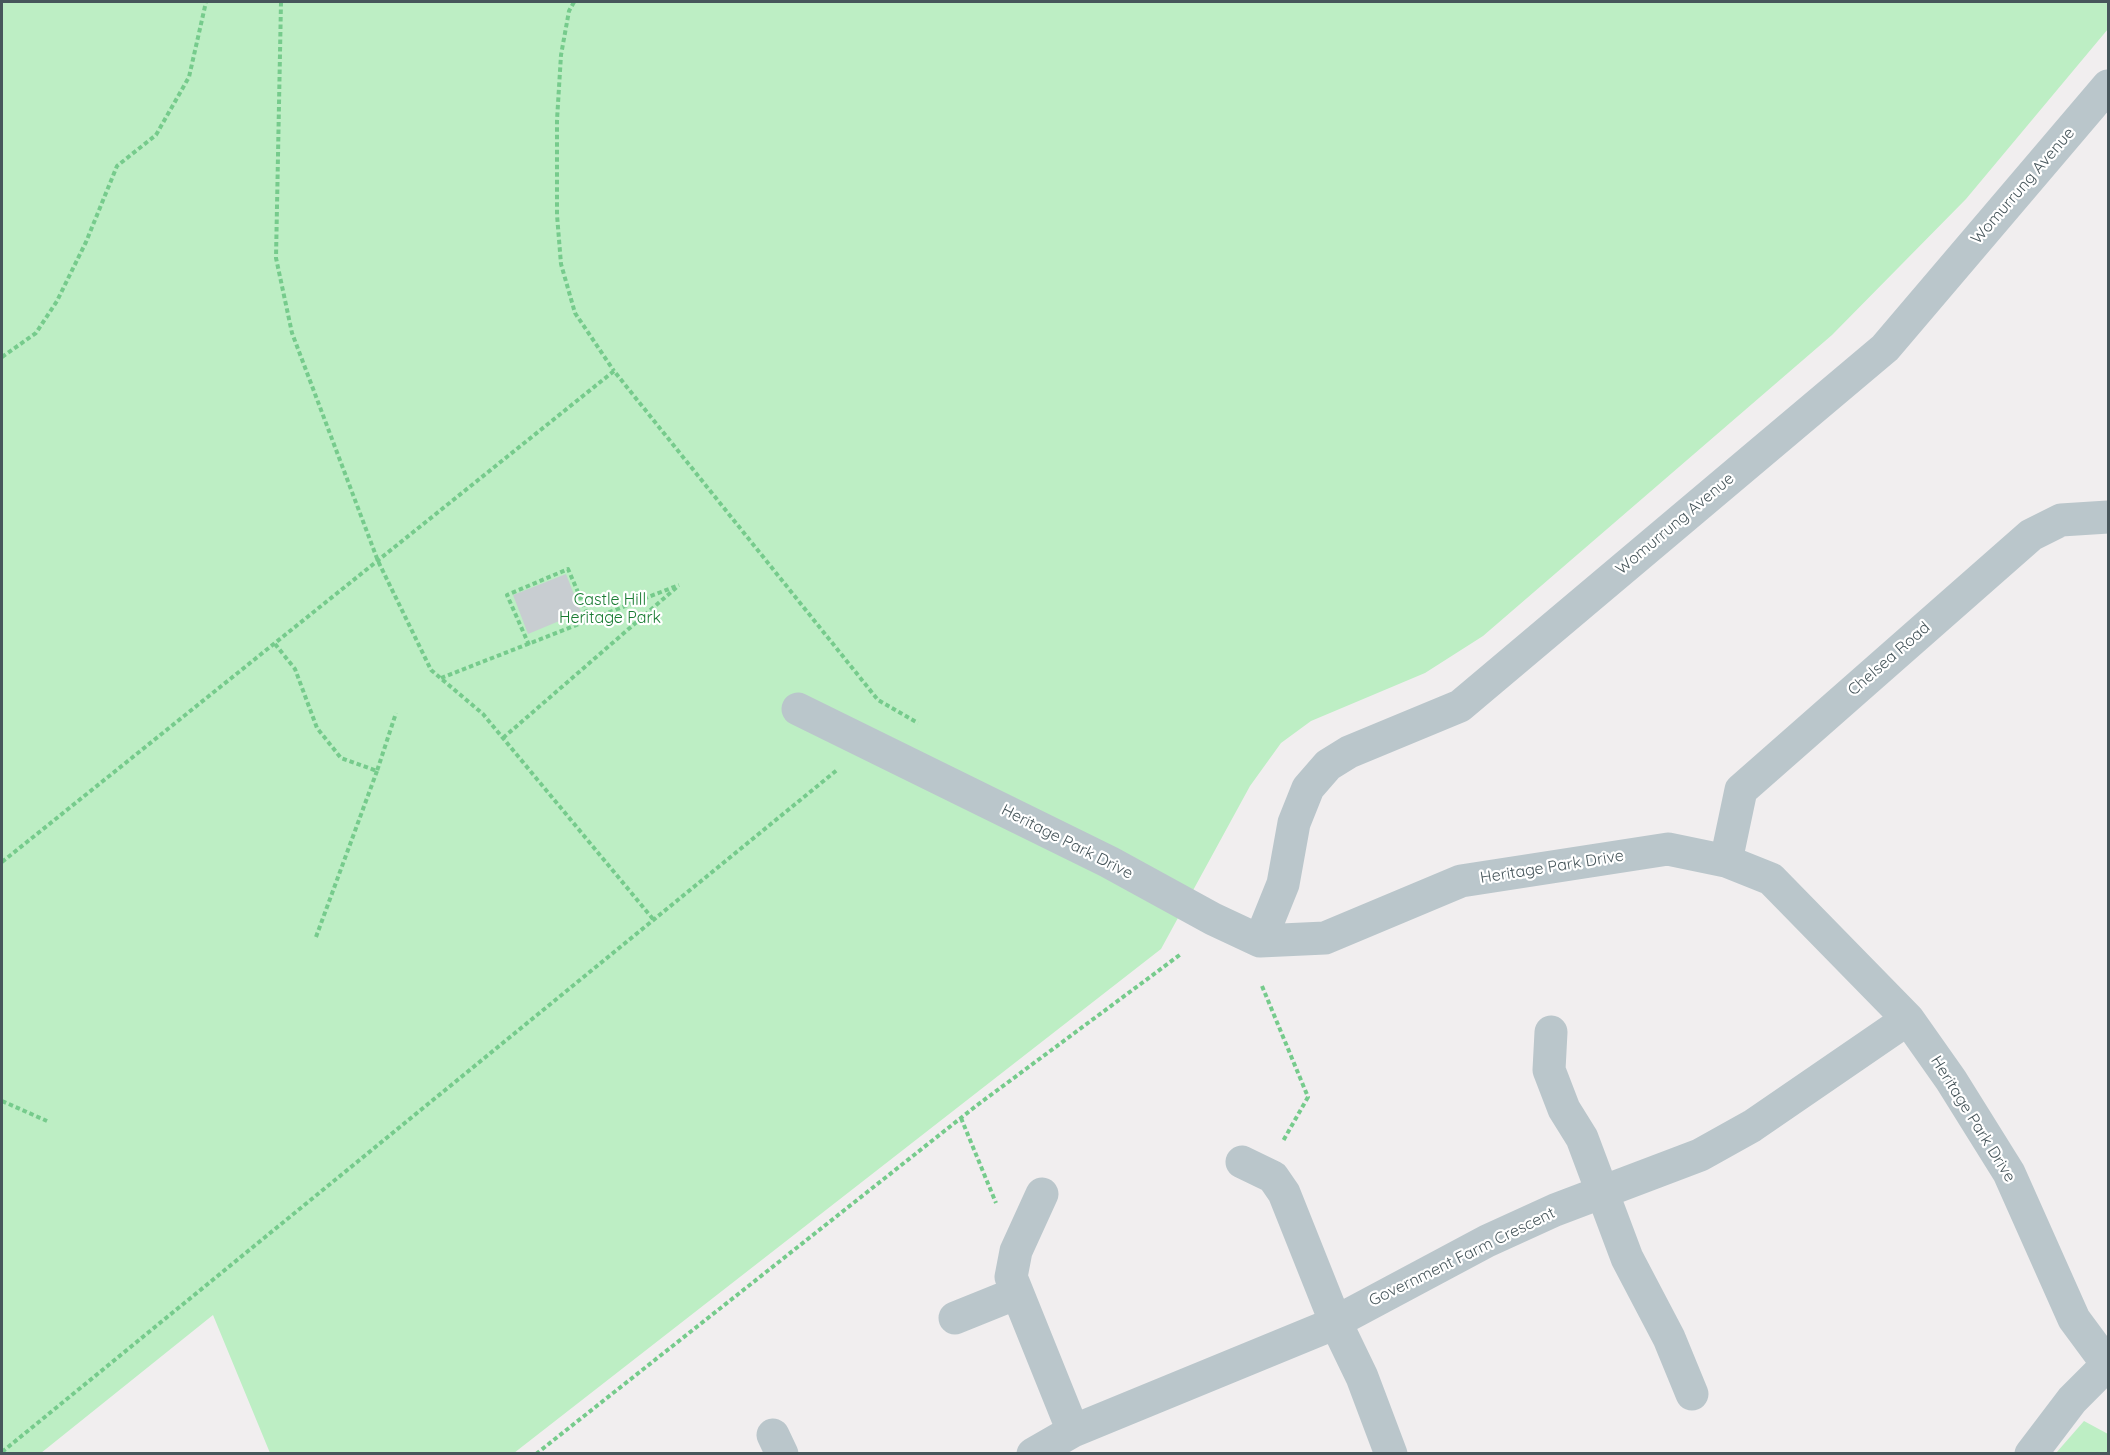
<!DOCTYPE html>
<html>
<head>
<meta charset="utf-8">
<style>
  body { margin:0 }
  #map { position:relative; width:2110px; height:1455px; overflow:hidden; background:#f1eeef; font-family:Quicksand,sans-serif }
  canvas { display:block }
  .frame { position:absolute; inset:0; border:3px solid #47565b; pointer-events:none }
</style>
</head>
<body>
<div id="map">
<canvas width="2110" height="1455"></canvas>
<div class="frame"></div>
</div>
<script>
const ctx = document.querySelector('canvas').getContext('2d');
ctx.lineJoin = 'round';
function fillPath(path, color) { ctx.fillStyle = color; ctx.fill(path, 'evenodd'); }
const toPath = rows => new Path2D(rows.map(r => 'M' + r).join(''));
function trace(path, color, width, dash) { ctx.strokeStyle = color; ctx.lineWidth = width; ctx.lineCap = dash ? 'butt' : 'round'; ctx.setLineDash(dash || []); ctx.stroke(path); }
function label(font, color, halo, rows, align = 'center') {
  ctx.font = font + ' Quicksand,sans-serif'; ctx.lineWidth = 4.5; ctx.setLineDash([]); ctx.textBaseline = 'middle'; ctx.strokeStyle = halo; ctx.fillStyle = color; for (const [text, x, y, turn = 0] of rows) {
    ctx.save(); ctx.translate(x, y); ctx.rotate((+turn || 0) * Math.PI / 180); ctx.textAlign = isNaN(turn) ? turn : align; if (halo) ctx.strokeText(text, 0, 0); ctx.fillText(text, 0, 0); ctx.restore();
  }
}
fillPath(toPath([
  [2,2,2108,2,2108,29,1966,199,1832,335,1483,636,1425,673,1311,721,1281,743,1250,786,1161,949,514,1453,270,1453,213,1315,41,1453,2,1454],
  [2084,1421,2108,1434,2108,1453,2056,1453]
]), '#bdeec4');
fillPath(toPath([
  [566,574,581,612,528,634,513,595]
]), '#c8cdd1');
trace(toPath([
  [281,2,276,258,292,333,378,561,431,670,483,714,653,919],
  [574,2,569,11,561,55,557,120,557,215,561,264,575,313,614,371],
  [2,357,36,333,57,301,86,242,117,166,156,135,189,77,206,2],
  [275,644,295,669,317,728,341,758,377,771,396,713],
  [529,645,507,595,568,569,590,620],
  [441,678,679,585],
  [503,738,677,587],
  [2,862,614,371,878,700,918,723],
  [316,937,377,771],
  [1262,986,1308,1097,1283,1141],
  [2,1101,47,1121],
  [961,1118,996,1203],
  [2,1452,837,770],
  [536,1454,976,1106,1181,954]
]), '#76cb8c', 4, [4.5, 3]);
trace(toPath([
  [798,709,1109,862,1213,919,1260,941,1325,938,1461,881,1668,849,1726,861,1771,879,1908,1019,1951,1080,2009,1173,2074,1319,2108,1365],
  [1726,861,1741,790,2031,535,2061,520,2108,517],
  [1260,941,1283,884,1294,823,1308,788,1328,765,1349,752,1460,706,1885,348,2108,86],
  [1551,1032,1549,1070,1564,1109,1582,1138,1627,1258,1669,1338,1692,1394],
  [1242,1162,1273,1177,1284,1193,1335,1321,1362,1377,1391,1454],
  [1042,1194,1016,1251,1011,1277,1073,1431],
  [955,1318,1017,1293],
  [773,1435,782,1454],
  [1033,1454,1073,1431,1326,1327,1487,1241,1555,1210,1700,1155,1752,1126,1908,1019],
  [2031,1454,2072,1400,2108,1364]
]), '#bac6cb', 33);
label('16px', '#47565b', '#fff', [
  ["Womurrung Avenue",2023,186,-49],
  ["Womurrung Avenue",1675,524,-40],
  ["Chelsea Road",1889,659,-41],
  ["Heritage Park Drive",1067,842,27],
  ["Heritage Park Drive",1552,867,-9],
  ["Heritage Park Drive",1973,1119,58],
  ["Government Farm Crescent",1462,1257,-26]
]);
label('16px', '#197b32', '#fff', [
  ["Castle Hill",610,600],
  ["Heritage Park",610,618]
]);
</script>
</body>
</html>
